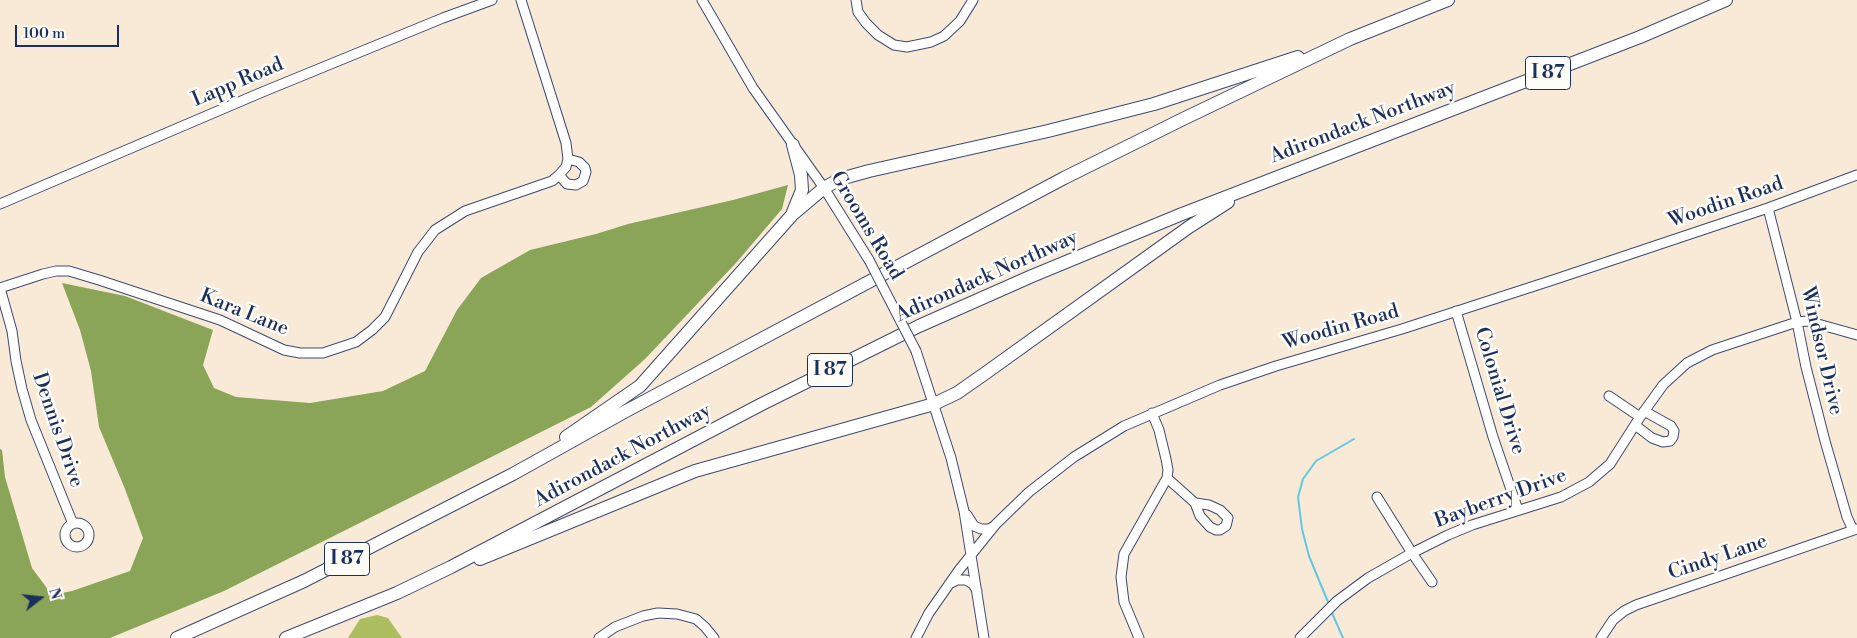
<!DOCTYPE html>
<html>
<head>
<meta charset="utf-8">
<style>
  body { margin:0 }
  #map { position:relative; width:1857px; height:638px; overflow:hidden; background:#f8ead7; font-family:"Libre Bodoni",serif }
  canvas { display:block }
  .north { position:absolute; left:15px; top:573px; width:50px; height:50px; -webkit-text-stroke:4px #fdfcf7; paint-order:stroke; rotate:74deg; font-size:14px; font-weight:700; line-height:20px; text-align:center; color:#1b2f5e }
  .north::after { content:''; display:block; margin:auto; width:18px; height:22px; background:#1b2f5e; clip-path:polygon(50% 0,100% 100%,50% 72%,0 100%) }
  .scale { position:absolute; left:15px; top:25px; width:104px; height:22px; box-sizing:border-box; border:2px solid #1b2f5e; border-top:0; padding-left:6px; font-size:15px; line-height:18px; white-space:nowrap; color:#1b2f5e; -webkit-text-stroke:4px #fdfcf7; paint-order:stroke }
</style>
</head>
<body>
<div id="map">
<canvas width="1857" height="638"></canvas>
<div class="north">N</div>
<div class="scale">100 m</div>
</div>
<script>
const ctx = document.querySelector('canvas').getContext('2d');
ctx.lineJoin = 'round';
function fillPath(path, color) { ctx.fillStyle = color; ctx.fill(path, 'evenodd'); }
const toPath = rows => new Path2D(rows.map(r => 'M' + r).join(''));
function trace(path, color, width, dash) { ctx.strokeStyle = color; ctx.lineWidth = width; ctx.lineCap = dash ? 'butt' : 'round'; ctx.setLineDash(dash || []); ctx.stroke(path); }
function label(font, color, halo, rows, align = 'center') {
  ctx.font = font + ' "Libre Bodoni",serif'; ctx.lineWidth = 5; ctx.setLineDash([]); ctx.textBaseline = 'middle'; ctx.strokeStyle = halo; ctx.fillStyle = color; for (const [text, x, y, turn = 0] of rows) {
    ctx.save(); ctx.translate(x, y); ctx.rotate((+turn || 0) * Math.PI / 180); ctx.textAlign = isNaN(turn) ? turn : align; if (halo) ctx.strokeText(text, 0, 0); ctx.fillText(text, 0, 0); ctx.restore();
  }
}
fillPath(toPath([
  [377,615,388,618,402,638,348,638,360,619]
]), '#adbe61');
fillPath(toPath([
  [788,185,782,209,736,263,645,359,591,407,224,591,110,638,0,638,0,449,2,450,5,477,32,568,52,595,72,591,130,571,143,538,125,489,99,427,91,371,80,330,62,283,125,296,213,330,203,365,214,388,236,397,310,403,383,391,425,371,457,310,481,278,530,250,596,234,628,224,733,200]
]), '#8aa557');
trace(toPath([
  [1328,602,1309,556,1302,529,1298,497,1303,479,1316,461,1354,439],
  [1332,613,1343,638]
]), '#62c7e0', 2);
const minor = toPath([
  [521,0,566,143,568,159],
  [702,0,753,88,824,188,869,260],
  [856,0,858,12,866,23,878,35,894,45,907,47,931,42,944,36,960,21,973,0],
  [568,159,579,162,585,168,586,172,583,181,576,185,567,184,559,175,566,167,568,159],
  [0,204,260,93,443,18,492,0],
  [1768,208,1797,322,1806,367,1825,441,1847,517,1853,530],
  [0,288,43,274,56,271,69,271,99,280,220,320,284,350,300,353,323,353,356,342,372,330,385,317,418,252,435,230,465,211,552,181,559,175],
  [0,288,12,331,16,361,22,389,31,420,73,524],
  [1456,311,1493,437,1518,510],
  [916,351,951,458,964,511,984,638],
  [1609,396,1640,417],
  [1635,425,1652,438,1663,442,1670,441,1673,437,1674,431,1671,426,1644,411],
  [1167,478,1195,503],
  [1377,497,1412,553,1432,582],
  [1195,503,1209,505,1220,510,1228,518,1226,526,1220,530,1216,530,1210,527,1200,516,1195,503],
  [967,515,974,526,981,529,989,529,994,526],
  '65 535a12 12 0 1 1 24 0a12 12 0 1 1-24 0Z',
  [949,584,957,580,966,580,973,584,977,591],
  [599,638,615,627,643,616,658,613,677,614,696,619,705,627,714,638],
  [916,638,929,613,959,570,996,524,1029,492,1074,457,1124,426,1220,385,1276,366,1402,329,1556,279,1768,208,1857,175],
  [1139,638,1124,602,1121,577,1124,554,1167,478,1168,470,1166,459,1159,430,1152,413],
  [1300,638,1337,601,1368,578,1412,553,1448,535,1472,525,1561,497,1589,482,1610,464,1640,417,1663,385,1687,363,1712,350,1797,322,1807,321,1818,324,1857,335],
  [1601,638,1613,620,1624,611,1636,605,1857,529]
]);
const highway = toPath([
  [793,145,801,175,802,190,793,212],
  [566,437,640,386,792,215,824,188,840,179,869,171,1048,131,1154,104,1298,57],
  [480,559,695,471,934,404,957,393,987,372,1189,227,1228,202],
  [177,638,304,581,513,474,626,411,1064,178,1183,119,1350,39,1448,0],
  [286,638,397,593,451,567,762,404,919,326,1032,276,1182,214,1640,37,1726,0]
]);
trace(minor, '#3c4b70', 11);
trace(highway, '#3c4b70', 14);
trace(minor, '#fff', 9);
trace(highway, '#fff', 12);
const minorBridge = toPath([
  [869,260,916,351]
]);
trace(minorBridge, '#3c4b70', 11, []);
trace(minorBridge, '#fff', 9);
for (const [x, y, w] of [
  [1548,73,45],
  [830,370,45],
  [347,559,45]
]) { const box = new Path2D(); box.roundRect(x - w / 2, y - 16.5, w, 33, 4); ctx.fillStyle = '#fdfcf7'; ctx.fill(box); trace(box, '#1b2f5e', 1); }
label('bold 19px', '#1b2f5e', null, [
  ["I 87",1548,73],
  ["I 87",830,370],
  ["I 87",347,559]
]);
label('20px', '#1b2f5e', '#fdfcf7', [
  ["Lapp Road",238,83,-23],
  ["Adirondack Northway",1363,123,-21],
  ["Woodin Road",1726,203,-19],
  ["Grooms Road",866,226,59],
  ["Adirondack Northway",987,277,-24],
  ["Kara Lane",244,313,22],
  ["Woodin Road",1341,328,-16],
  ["Windsor Drive",1821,351,77],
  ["Colonial Drive",1499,391,73],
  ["Dennis Drive",57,430,71],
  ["Adirondack Northway",623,456,-28],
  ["Bayberry Drive",1501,499,-20],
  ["Cindy Lane",1718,558,-19]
]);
</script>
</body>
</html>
